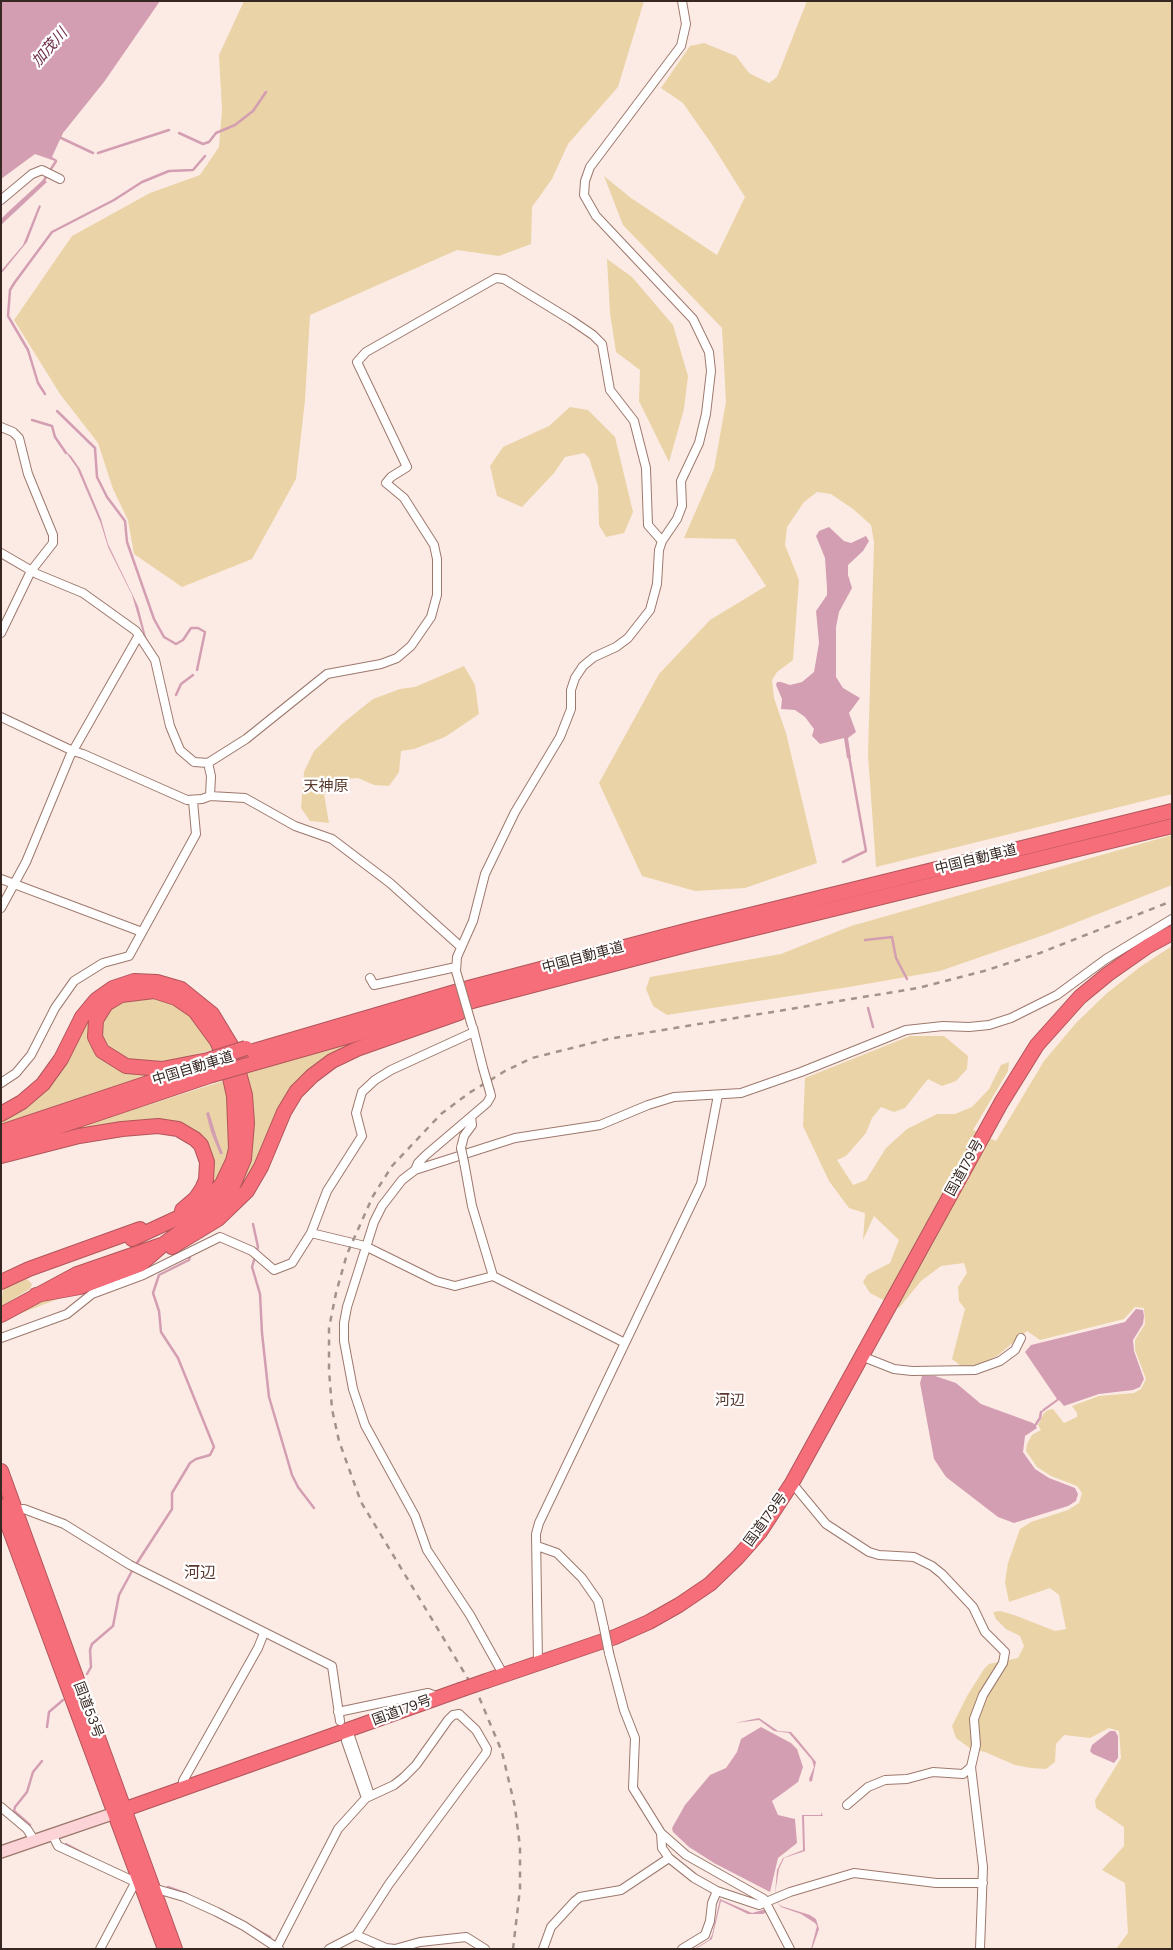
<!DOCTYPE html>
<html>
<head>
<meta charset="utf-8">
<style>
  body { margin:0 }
  #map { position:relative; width:1173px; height:1950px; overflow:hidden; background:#fcebe5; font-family:"DM Sans",sans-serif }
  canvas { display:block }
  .frame { position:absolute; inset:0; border:2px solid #362722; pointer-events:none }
</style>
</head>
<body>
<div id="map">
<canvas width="1173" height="1950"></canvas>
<div class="frame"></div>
</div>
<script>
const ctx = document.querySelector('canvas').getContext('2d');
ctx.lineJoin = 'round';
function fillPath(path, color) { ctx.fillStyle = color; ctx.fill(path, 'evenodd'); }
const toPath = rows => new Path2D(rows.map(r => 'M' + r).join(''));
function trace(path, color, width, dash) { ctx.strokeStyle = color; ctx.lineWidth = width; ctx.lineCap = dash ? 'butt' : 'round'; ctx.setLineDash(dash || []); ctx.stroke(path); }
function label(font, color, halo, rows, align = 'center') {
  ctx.font = font + ' "DM Sans","Noto Sans JP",sans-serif'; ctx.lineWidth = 4.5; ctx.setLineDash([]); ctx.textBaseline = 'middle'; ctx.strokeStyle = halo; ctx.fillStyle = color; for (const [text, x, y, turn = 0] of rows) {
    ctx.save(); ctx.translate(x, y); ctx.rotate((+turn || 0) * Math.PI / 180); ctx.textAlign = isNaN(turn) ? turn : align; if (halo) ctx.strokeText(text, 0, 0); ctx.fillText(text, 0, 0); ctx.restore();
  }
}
fillPath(toPath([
  [244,1,644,1,618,87,568,144,552,179,532,207,531,244,499,256,457,250,310,315,305,400,296,479,252,559,182,587,134,554,128,520,113,489,98,443,60,394,14,320,72,236,150,193,200,175,219,147,222,110,219,55],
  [807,1,1172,1,1172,794,876,867,868,755,874,542,871,525,853,509,831,494,817,492,804,502,787,527,785,545,799,580,793,660,777,672,772,680,774,698,786,733,817,863,745,888,695,891,642,876,599,783,659,674,710,620,766,586,735,539,684,538,714,469,726,402,722,328,623,225,604,176,631,198,717,255,745,197,713,146,683,103,661,88,690,46,704,43,736,56,749,73,769,83,777,77],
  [607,259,632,277,673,325,688,376,684,409,669,462,639,401,640,370,616,352,610,313],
  [570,407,588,410,615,437,633,512,624,533,606,537,599,525,598,486,589,458,584,453,565,457,554,473,522,507,497,496,490,466,503,447,549,426],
  [464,666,475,685,479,714,445,737,414,749,401,751,399,772,389,786,374,785,358,778,337,780,324,794,329,823,310,821,301,808,304,772,314,751,343,723,373,699,400,689,415,687],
  [1172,835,1172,885,1047,934,940,971,849,987,667,1015,653,1006,646,989,650,977,781,954,851,926],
  [1172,946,1172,1949,1116,1949,1128,1933,1125,1883,1102,1870,1124,1846,1124,1827,1096,1808,1095,1800,1121,1758,1119,1731,1109,1728,1090,1738,1064,1735,1056,1744,1055,1762,1046,1769,1031,1768,1015,1765,985,1752,971,1749,956,1738,952,1726,967,1696,984,1669,989,1664,1018,1658,1024,1646,1020,1636,1006,1629,996,1619,993,1612,1000,1611,1014,1615,1055,1631,1066,1629,1059,1595,1050,1588,1009,1602,1005,1582,1008,1563,1020,1529,1031,1522,1068,1510,1079,1503,1082,1493,1077,1486,1051,1476,1037,1467,1026,1451,1027,1444,1032,1435,1041,1430,1038,1425,1044,1413,1048,1410,1053,1409,1064,1423,1077,1417,1077,1413,1072,1406,1099,1396,1134,1393,1141,1389,1146,1379,1135,1350,1135,1340,1145,1324,1144,1308,1135,1307,1124,1319,1040,1340,1027,1331,997,1356,974,1366,961,1366,952,1359,965,1309,959,1301,958,1287,967,1273,964,1263,941,1266,921,1281,899,1308,870,1293,863,1282,867,1275,890,1263,899,1240,874,1216,863,1240,865,1213,849,1208,829,1181,803,1126,805,1078,910,1036,944,1036,968,1056,967,1069,956,1081,942,1086,928,1079,905,1108,894,1112,881,1107,872,1118,866,1133,846,1156,837,1160,853,1185,866,1180,886,1148,907,1129,937,1114,955,1114,972,1107,989,1089,1001,1065,1009,1062,1008,1071,973,1130,996,1141,1044,1061,1076,1023,1106,994,1140,967],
  [151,996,168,1000,193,1017,215,1049,164,1063,133,1063,107,1048,101,1034,105,1014,111,1007,122,1000],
  [95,1005,101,1058,114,1068,126,1073,149,1075,1,1124,1,1118,17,1110],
  [384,1035,316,1067,246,1186,227,1201,245,1074,356,1041],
  [226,1080,231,1138,228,1158,225,1168,209,1192,212,1166,182,1126,14,1148],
  [27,1279,32,1284,30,1289,1,1306,3,1289],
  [59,1297,58,1299,11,1317,32,1301]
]), '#ead3a6');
fillPath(toPath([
  [1,1,160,1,104,82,63,133,52,157,57,160,56,164,55,161,35,154,1,179],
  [44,179,47,182,1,225,1,219,8,212],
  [39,205,41,206,27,242,1,274,1,271,23,245],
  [65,451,71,456,80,469,101,519,108,544,138,606,146,637,158,657,141,633,76,586,65,581,76,585,91,594,143,633,132,595,108,547,101,524,77,468],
  [829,527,844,541,851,543,866,536,869,541,863,551,848,565,848,575,852,588,839,612,836,627,836,677,843,688,860,698,849,713,856,732,848,738,851,758,847,758,844,738,820,744,812,736,814,729,805,717,795,710,781,709,782,699,776,685,777,682,781,682,790,685,802,682,814,672,819,643,816,611,827,595,827,588,825,558,816,536,819,531],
  [209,1112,217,1138,223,1154,220,1154,211,1132,206,1113],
  [1136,1309,1143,1310,1144,1316,1143,1324,1133,1340,1134,1351,1144,1379,1140,1387,1133,1390,1099,1394,1064,1406,1059,1400,1040,1414,1043,1409,1057,1399,1025,1352,1031,1345,1125,1322],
  [922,1376,935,1376,956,1383,981,1404,1033,1423,1037,1428,1025,1436,1023,1452,1035,1469,1049,1478,1075,1488,1078,1494,1076,1501,1068,1506,1014,1523,998,1517,946,1477,934,1459,920,1383],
  [759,1718,778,1731,791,1732,798,1740,816,1762,812,1781,810,1782,809,1779,814,1767,812,1760,789,1733,774,1731,759,1720,735,1723],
  [761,1727,791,1743,797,1749,803,1767,798,1782,772,1801,778,1815,795,1819,797,1843,778,1858,770,1892,714,1863,689,1847,673,1832,672,1828,685,1805,710,1775,726,1768,737,1752,741,1739],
  [1110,1731,1115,1731,1118,1736,1118,1758,1114,1763,1093,1754,1090,1751,1092,1745],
  [821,1812,823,1816,804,1816,805,1851,784,1858,779,1869,775,1894,777,1870,783,1858,803,1850,802,1815,821,1815],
  [720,1899,752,1913,766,1909,769,1911,763,1914,748,1914,721,1901,712,1939,699,1947,694,1949,709,1940,712,1935],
  [776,1901,781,1906,810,1915,816,1919,819,1929,812,1949,811,1949,817,1926,815,1923,801,1914,781,1907]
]), '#d49eb2');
trace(toPath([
  [179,133,203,144,209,142,216,133,235,125,253,111,266,92],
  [59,137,93,153],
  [98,153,169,130],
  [43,182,56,161],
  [45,394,38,383,28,350,8,316,10,290,15,282,52,232,114,200,142,182,169,171,193,170,205,156],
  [57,411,95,448,97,477,107,497,125,521,127,542,154,619,164,637,176,644,183,640,191,628,198,628,205,632,197,670],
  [32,420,52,426,55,437,66,453],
  [176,695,181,684,193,675],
  [843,862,866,851,849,756],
  [865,940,892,937,896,958,907,979],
  [868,1008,873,1027],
  [253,1224,258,1247,252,1267,260,1294,262,1333,269,1397,292,1475,298,1487,314,1508],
  [1034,1427,1040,1418,1041,1412],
  [137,1563,172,1509,172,1493,190,1463,196,1459,210,1455,214,1447,178,1358,161,1332,159,1311,153,1293,159,1275,189,1260,190,1257],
  [87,1674,91,1667,90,1650,92,1644,113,1626,119,1595,132,1571],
  [47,1727,49,1712,63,1700],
  [30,1825,14,1811,15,1807,27,1792,33,1772,42,1761],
  [66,1844,98,1861],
  [168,1887,187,1894],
  [248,1925,270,1937]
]), '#d49eb2', 2.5);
const street = toPath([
  [1,200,32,174,42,170,60,179],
  [1,427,13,432,19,438,28,474,53,535,53,543,31,571,1,633],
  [1,553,37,574,83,593,136,631,155,660,170,726,180,750,194,762,208,763,246,739,327,674,381,664,397,658,411,646,431,617,437,595,437,559,434,545,404,498,386,483,391,477,407,467,357,362,366,352,496,278,504,279,571,320,593,335,602,344,610,390,634,421,646,468,648,525,662,541],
  [1,717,73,751,83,754,187,800,202,799,210,796,245,798,295,826,332,839,390,883,461,947],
  [208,763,211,776,210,796],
  [1,879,142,932],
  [1,908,26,862,70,756,139,635],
  [456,971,457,957,473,921,485,874,515,812,560,737,571,709,571,690,575,678,583,666,594,657,616,647,628,638,650,610,657,584,659,550,662,541,677,519,682,506,681,481,699,443,706,414,711,371,709,352,693,319,596,216,584,195,585,181,590,167,681,46,686,24,682,1],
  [370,978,374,985,456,967],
  [473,1028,483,1068],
  [1,1083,16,1073,31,1055,55,1008,74,981,103,963,129,956,196,834,193,801],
  [461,1148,464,1136,472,1125,471,1117],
  [464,1162,472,1206,493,1276,625,1343],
  [415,1170,418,1163,426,1155,487,1103,491,1096,490,1092],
  [311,1233,365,1246,436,1281,455,1286,493,1276],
  [1,1338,67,1314,92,1294,143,1275,220,1237,252,1251,274,1270,292,1263,311,1233,327,1191,362,1136,356,1113,362,1092,375,1080,391,1070,474,1032],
  [861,1356,894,1369,912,1371,975,1370,1000,1361,1015,1350,1021,1338],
  [792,1483,826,1524,869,1552,879,1555,914,1557,932,1566,942,1574,973,1607,985,1632,1005,1652,1003,1663,983,1695,974,1719,976,1745,971,1767,983,1867,980,1949],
  [13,1510,24,1509,64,1524,130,1565,332,1666,340,1721],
  [537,1546,557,1553,582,1578,598,1601,604,1628],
  [609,1653,624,1710,635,1738,633,1788,661,1833,662,1848,669,1858],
  [538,1663,536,1534,539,1523,701,1184,718,1095],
  [503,1674,470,1615,427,1550,415,1516,365,1425,353,1389,344,1341,344,1323,347,1307,374,1222,382,1206,402,1180,415,1170,515,1138,600,1125,648,1105,674,1097,741,1093,801,1072,906,1030,943,1026,969,1027,989,1025,1011,1018,1057,995,1106,959,1172,919],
  [338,1712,428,1693,438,1697],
  [348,1730,370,1795],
  [346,1741,366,1798],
  [183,1790,183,1781,258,1648,264,1633],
  [847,1805,868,1787,885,1780,907,1779,933,1772,963,1774,971,1767],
  [1,1807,27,1829,34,1840],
  [661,1833,686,1855,764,1899,790,1949],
  [52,1834,58,1846,142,1885],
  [153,1888,184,1897,217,1912,244,1926,279,1949],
  [356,1935,386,1948,395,1949,420,1942,466,1937,485,1949],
  [100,1949,135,1883],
  [276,1949,338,1829,366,1798,394,1785,404,1777,416,1765,448,1720,453,1715,459,1714,476,1730,487,1749,486,1753,389,1884,356,1935,329,1949],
  [543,1949,551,1927,575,1901,580,1897,621,1890,669,1858,694,1878,717,1891,759,1905,790,1892,854,1873,936,1883,983,1883],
  [682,1949,705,1935,710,1921,712,1903,717,1891]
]);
const secondary = toPath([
  [1,1852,115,1813]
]);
const highway = toPath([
  [247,1053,472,987,693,929,1172,811],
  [251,1064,476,1000,694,943,1172,826],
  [1,1114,22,1102,43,1084,61,1059,82,1017,96,1000,113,988,134,981,157,982,181,989,212,1014,232,1047,245,1095,247,1123,244,1159,232,1188,218,1205,165,1243,141,1264,80,1287,36,1295],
  [1,1132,178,1073],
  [1,1146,212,1075],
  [1,1156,79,1136,122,1129,158,1126,178,1129,195,1139,201,1145,207,1162,206,1180,202,1189,196,1198,182,1210],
  [132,1239,199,1208,222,1184,233,1161,236,1149,234,1096,227,1064,217,1041,195,1011,176,998,154,991,121,995,106,1004,96,1020,95,1037,102,1051,126,1066,162,1069,208,1060],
  [172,1247,218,1219,247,1191,261,1167,284,1112,296,1092,312,1076,332,1061,357,1049,459,1013],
  [1,1282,29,1269,140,1229],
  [1,1315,77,1274,161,1245],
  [1,1471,175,1949],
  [1,1506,165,1949],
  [486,1681,615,1637,649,1622,679,1605,710,1584,737,1558,760,1532,792,1483,1001,1103,1037,1045,1080,997,1108,974,1148,946,1172,933],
  [117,1812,460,1690]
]);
trace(street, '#9d786c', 10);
trace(secondary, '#9d786c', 14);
trace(highway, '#b2555b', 16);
trace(street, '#fff', 8);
trace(secondary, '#fcd4d7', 11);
trace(highway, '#f56e79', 14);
trace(toPath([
  [513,1949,520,1889,520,1847,515,1807,502,1752,479,1697,361,1502,339,1441,332,1409,329,1370,329,1328,336,1293,347,1254,373,1196,392,1166,441,1114,469,1093,505,1071,532,1058,608,1039,918,988,984,971,1040,953,1172,901]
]), '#a2928c', 2.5, [6, 6]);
const streetBridge = toPath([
  [456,971,472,1026],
  [483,1068,490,1092],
  [461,1148,464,1162],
  [604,1628,609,1653]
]);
const highwayBridge = toPath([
  [208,1060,246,1048],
  [212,1075,251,1064],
  [460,1690,486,1681]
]);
trace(streetBridge, '#9d786c', 10, []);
trace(highwayBridge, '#b2555b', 16, []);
trace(streetBridge, '#fff', 8);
trace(highwayBridge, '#f56e79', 14);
label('14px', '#362722', '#fff', [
  ["中国自動車道",976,860,-14],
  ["中国自動車道",583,958,-15],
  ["中国自動車道",193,1069,-17],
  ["国道179号",965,1168,-61],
  ["国道179号",766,1520,-54],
  ["国道53号",88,1710,69],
  ["国道179号",402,1711,-20]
]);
label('italic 15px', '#6e2c48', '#fff', [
  ["加茂川",50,48,-49]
]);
label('15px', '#59392e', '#fff', [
  ["天神原",326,787],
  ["河辺",730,1401]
]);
label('16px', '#59392e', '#fff', [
  ["河辺",200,1574]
]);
</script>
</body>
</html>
